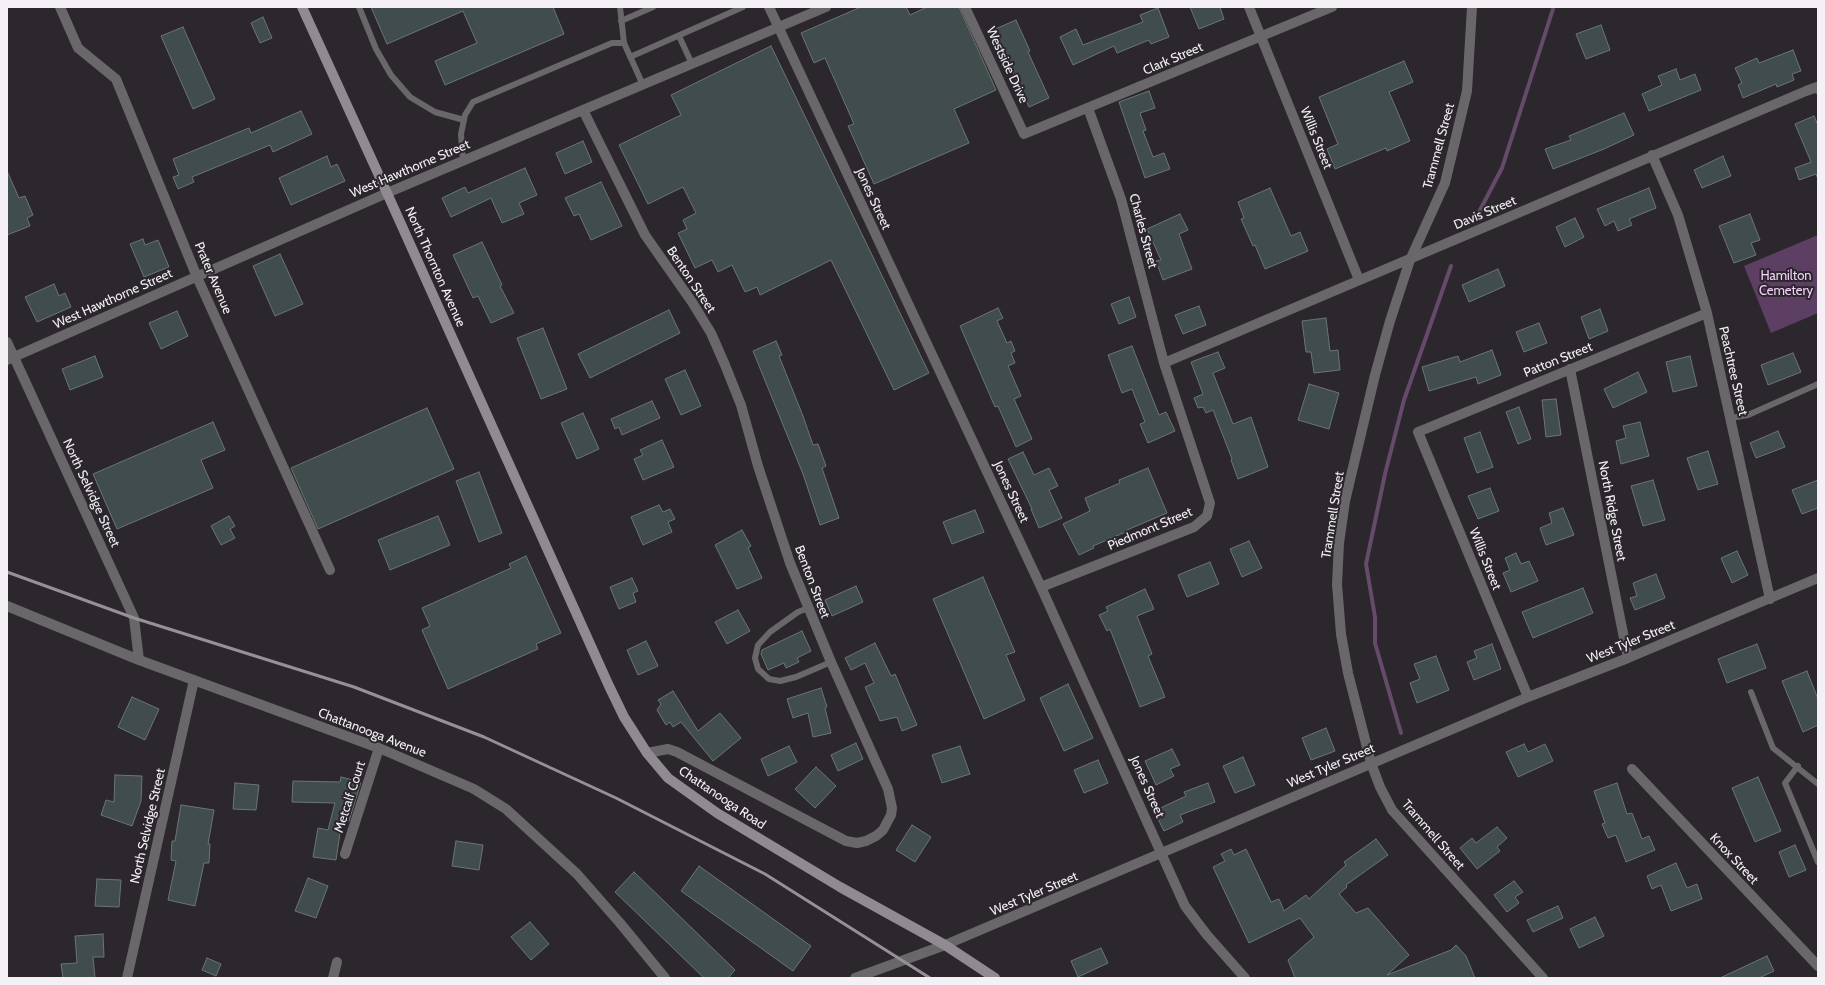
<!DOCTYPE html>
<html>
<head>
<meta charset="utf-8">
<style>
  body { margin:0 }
  #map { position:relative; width:1825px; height:985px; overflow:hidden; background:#2c262d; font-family:Cabin,sans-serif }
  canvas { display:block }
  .frame { position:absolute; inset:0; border:8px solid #f4f0f5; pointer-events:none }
</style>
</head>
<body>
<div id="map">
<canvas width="1825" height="985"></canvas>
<div class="frame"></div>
</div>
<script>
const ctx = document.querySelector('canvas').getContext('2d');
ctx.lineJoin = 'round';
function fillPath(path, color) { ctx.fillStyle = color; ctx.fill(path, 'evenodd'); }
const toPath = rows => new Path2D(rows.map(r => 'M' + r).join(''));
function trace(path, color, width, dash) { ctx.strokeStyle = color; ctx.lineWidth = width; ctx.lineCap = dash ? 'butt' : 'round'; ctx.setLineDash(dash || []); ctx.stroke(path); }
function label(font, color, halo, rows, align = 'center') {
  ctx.font = font + ' Cabin,sans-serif'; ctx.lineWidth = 4; ctx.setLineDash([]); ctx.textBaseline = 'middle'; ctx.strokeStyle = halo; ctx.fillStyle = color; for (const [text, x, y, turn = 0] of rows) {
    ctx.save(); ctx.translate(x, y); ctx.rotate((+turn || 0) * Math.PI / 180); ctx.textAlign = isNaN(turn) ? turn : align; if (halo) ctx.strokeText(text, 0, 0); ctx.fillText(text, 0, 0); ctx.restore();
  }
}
fillPath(toPath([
  [1818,235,1818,313,1771,333,1744,266]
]), '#5e3f64');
trace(toPath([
  [1479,212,1502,168,1553,9],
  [1401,733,1375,643,1375,617,1366,564,1385,474,1404,400,1451,266]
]), '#654a6a', 4);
const building = toPath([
  [371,7,553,7,564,34,445,85,435,61,477,43,463,11,387,44,371,7],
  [861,7,906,7,910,15,927,7,959,7,996,90,954,109,969,143,874,184,848,126,854,124,825,58,814,63,801,33,861,7],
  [1190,7,1220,7,1224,19,1199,29,1190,7],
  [1158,8,1169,37,1151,44,1149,40,1117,53,1114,46,1073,65,1060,37,1076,29,1083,45,1143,22,1140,15,1158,8],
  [263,17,272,38,260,43,251,23,263,17],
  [1016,20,1030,51,1028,52,1049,98,1029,107,993,30,1016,20],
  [1601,25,1610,50,1586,59,1576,34,1601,25],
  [183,27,215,99,193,109,161,36,183,27],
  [771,46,929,373,894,390,831,260,760,295,757,287,745,292,732,265,718,272,712,260,695,268,678,233,687,229,683,220,696,213,683,187,648,204,619,145,681,115,671,95,771,46],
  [1793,50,1801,71,1792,74,1794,80,1777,87,1776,84,1743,98,1738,85,1742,83,1735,68,1757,58,1759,63,1793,50],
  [1404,61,1413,82,1389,92,1410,141,1387,151,1386,148,1335,169,1327,149,1338,144,1319,97,1404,61],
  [1676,69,1680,80,1695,74,1701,90,1649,111,1642,94,1662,85,1658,76,1676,69],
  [1149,91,1155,108,1140,113,1146,130,1143,131,1153,157,1164,153,1170,169,1145,178,1119,102,1149,91],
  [301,111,312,134,273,152,270,145,192,177,194,182,178,189,173,177,179,175,173,159,249,128,251,133,301,111],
  [1624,113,1634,135,1604,149,1553,169,1545,149,1571,140,1569,136,1624,113],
  [1814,116,1818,125,1818,179,1816,174,1799,180,1795,168,1811,162,1795,124,1814,116],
  [583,141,592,162,565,174,556,153,583,141],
  [327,156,331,167,337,164,345,181,291,205,279,178,327,156],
  [1723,156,1731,176,1702,188,1694,170,1723,156],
  [525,168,537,195,519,203,524,214,502,223,491,198,451,217,442,198,465,187,468,193,525,168],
  [7,171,19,198,25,196,33,215,27,218,30,226,7,235,7,171],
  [601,182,622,226,591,240,579,214,574,216,565,198,601,182],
  [1270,188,1291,236,1300,232,1308,251,1265,269,1255,245,1253,246,1241,219,1244,218,1238,202,1270,188],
  [1649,188,1656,208,1629,219,1632,225,1618,231,1614,221,1605,226,1597,209,1649,188],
  [1180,214,1188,230,1179,234,1192,269,1163,280,1156,261,1161,260,1147,229,1180,214],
  [1750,214,1760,240,1751,243,1756,255,1734,263,1719,226,1750,214],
  [1575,218,1584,237,1565,247,1556,227,1575,218],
  [143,239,145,245,158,240,169,267,144,277,130,244,143,239],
  [482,242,502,285,500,286,514,313,491,323,478,296,473,298,453,255,482,242],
  [280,254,303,304,275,316,253,266,280,254],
  [1498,269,1505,286,1469,302,1462,285,1498,269],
  [54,284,59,296,65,293,71,307,37,322,25,297,54,284],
  [1129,297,1136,317,1119,324,1111,304,1129,297],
  [1199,306,1206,325,1183,334,1175,315,1199,306],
  [998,308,1003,318,997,321,1007,343,1011,341,1015,351,1011,353,1015,363,1008,366,1021,396,1014,399,1032,439,1016,447,998,406,995,407,960,326,998,308],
  [1600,309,1608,331,1589,339,1581,317,1600,309],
  [669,310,680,333,590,378,578,354,669,310],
  [177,311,188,336,161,349,149,323,177,311],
  [1326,318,1330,351,1338,350,1340,370,1314,373,1311,352,1306,352,1302,321,1326,318],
  [1539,323,1547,343,1524,352,1516,332,1539,323],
  [543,328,567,389,541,399,517,338,543,328],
  [776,341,782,355,779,356,803,416,813,445,818,444,826,466,822,468,839,518,820,525,803,474,753,351,776,341],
  [1132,346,1159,415,1166,412,1175,431,1148,443,1140,424,1145,422,1132,389,1122,393,1108,355,1132,346],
  [1492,350,1501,375,1478,384,1476,377,1429,391,1422,367,1458,356,1460,362,1492,350],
  [1218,352,1225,368,1213,373,1233,424,1251,417,1268,467,1238,479,1231,460,1232,459,1213,410,1206,413,1203,407,1198,408,1194,398,1203,394,1191,362,1218,352],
  [1793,353,1801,372,1768,385,1761,365,1793,353],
  [95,356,103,377,70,390,62,369,95,356],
  [1690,356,1697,386,1673,392,1666,362,1690,356],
  [685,370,701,406,681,415,665,379,685,370],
  [1638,372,1647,392,1613,408,1604,389,1638,372],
  [1309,384,1339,393,1329,429,1298,420,1309,384],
  [1556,399,1561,435,1546,437,1542,400,1556,399],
  [652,401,660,418,622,435,619,427,615,429,611,419,652,401],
  [1519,407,1531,439,1518,444,1506,412,1519,407],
  [427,408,454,469,318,529,291,468,427,408],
  [583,413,599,449,577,459,561,423,583,413],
  [213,422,225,450,201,460,213,488,117,529,93,474,213,422],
  [1640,422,1649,456,1621,464,1616,441,1626,438,1623,426,1640,422],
  [1778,431,1785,447,1756,458,1750,443,1778,431],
  [1480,432,1493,467,1477,473,1464,438,1480,432],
  [662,440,674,467,643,480,634,459,643,455,640,450,662,440],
  [1708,451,1718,484,1698,490,1687,458,1708,451],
  [1023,452,1034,475,1049,468,1058,486,1049,490,1062,518,1039,528,1031,509,1032,509,1008,459,1023,452],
  [1148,468,1167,513,1127,530,1128,531,1093,546,1094,548,1079,555,1063,524,1090,511,1085,498,1120,483,1119,480,1148,468],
  [479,472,502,533,479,542,456,481,479,472],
  [1653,480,1665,520,1643,526,1631,486,1653,480],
  [1818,480,1818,508,1802,514,1792,490,1818,480],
  [1490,488,1499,511,1478,519,1468,496,1490,488],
  [659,505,663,512,670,509,675,519,668,522,672,532,643,545,631,517,659,505],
  [1563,508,1574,535,1546,545,1540,528,1552,523,1549,513,1563,508],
  [975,510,984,532,952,544,943,522,975,510],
  [229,516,235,526,230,529,235,538,221,545,211,526,229,516],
  [438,516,450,545,390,570,378,540,438,516],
  [742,530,751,546,748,548,762,578,737,589,715,545,742,530],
  [1249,541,1262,568,1242,577,1230,549,1249,541],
  [1737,551,1748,575,1732,583,1721,558,1737,551],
  [1516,553,1521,564,1529,561,1538,581,1511,592,1503,573,1510,570,1505,558,1516,553],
  [526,556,561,633,536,644,538,649,448,689,422,630,430,626,422,608,511,568,509,564,526,556],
  [1210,562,1219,584,1187,597,1178,575,1210,562],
  [1656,574,1665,598,1635,610,1630,598,1637,596,1633,583,1656,574],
  [983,577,1015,652,1006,655,1025,700,984,719,933,599,983,577],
  [632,578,638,591,633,593,636,602,619,609,610,587,632,578],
  [856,586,863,602,832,616,825,600,856,586],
  [1583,588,1593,613,1533,638,1522,612,1583,588],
  [1145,589,1154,609,1137,616,1152,654,1148,656,1165,697,1140,707,1110,629,1107,631,1099,615,1108,611,1106,607,1145,589],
  [738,610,750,631,727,644,715,622,738,610],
  [802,631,811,651,797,658,799,662,786,668,784,663,768,670,761,654,762,650,802,631],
  [646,641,658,666,638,675,627,650,646,641],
  [875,643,891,676,895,674,917,725,902,731,897,717,880,721,865,687,874,683,865,663,851,670,845,658,875,643],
  [1492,644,1501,669,1474,680,1467,662,1477,658,1474,651,1492,644],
  [1757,644,1766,668,1727,683,1718,659,1757,644],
  [1436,656,1449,690,1417,703,1410,683,1420,679,1414,664,1436,656],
  [1807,671,1818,699,1818,725,1803,732,1782,681,1807,671],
  [1068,684,1093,738,1064,751,1040,698,1068,684],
  [821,688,827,707,825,708,831,733,813,737,808,713,793,718,787,699,821,688],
  [673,691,698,731,720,713,741,738,713,761,681,722,673,727,670,722,666,725,657,710,661,704,658,700,673,691],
  [132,697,159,709,145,740,118,727,132,697],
  [1326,728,1335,751,1311,760,1302,738,1326,728],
  [856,743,863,759,838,771,831,755,856,743],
  [1524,744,1528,752,1545,744,1553,761,1518,777,1506,752,1524,744],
  [789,746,797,762,768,776,761,759,789,746],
  [960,746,970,774,942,783,932,755,960,746],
  [1172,749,1180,765,1170,769,1174,776,1156,785,1145,761,1172,749],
  [1243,757,1255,785,1235,793,1223,766,1243,757],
  [1098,760,1108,783,1084,793,1074,770,1098,760],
  [816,767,836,786,815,808,795,789,816,767],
  [115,775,142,776,141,801,132,826,101,815,106,800,114,802,115,775],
  [341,777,361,782,349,821,342,820,336,860,313,857,318,828,328,830,335,803,292,802,293,781,340,782,341,777],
  [1758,777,1781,831,1755,842,1732,788,1758,777],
  [235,783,259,785,256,810,233,809,235,783],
  [1208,783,1215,802,1180,815,1183,822,1164,831,1154,811,1186,796,1184,792,1208,783],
  [1617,783,1627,814,1632,813,1642,839,1649,836,1655,850,1626,862,1616,835,1608,838,1602,824,1605,823,1594,791,1617,783],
  [181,805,214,810,208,844,210,844,209,863,204,863,195,906,168,900,176,861,171,860,172,841,175,841,181,805],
  [912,825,931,837,915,862,896,850,912,825],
  [1497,827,1507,838,1497,847,1500,851,1477,869,1460,848,1472,838,1476,843,1497,827],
  [1376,839,1388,855,1346,885,1347,887,1339,894,1356,913,1368,908,1409,955,1387,975,1451,950,1456,945,1466,956,1475,978,1295,978,1288,960,1314,937,1300,918,1249,943,1213,867,1225,861,1221,854,1231,849,1234,855,1246,849,1271,902,1279,899,1284,911,1306,895,1309,899,1346,865,1344,862,1376,839],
  [456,841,483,845,479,870,452,866,456,841],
  [1795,845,1806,870,1789,877,1779,852,1795,845],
  [1676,863,1687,888,1697,884,1702,899,1671,911,1661,885,1652,889,1647,876,1676,863],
  [699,866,811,946,793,971,681,891,699,866],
  [634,872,735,970,728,978,704,978,615,892,634,872],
  [308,878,328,886,316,918,295,911,308,878],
  [97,879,121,880,119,907,95,906,97,879],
  [1514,881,1523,892,1515,897,1519,903,1507,912,1494,895,1514,881],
  [1558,906,1563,918,1533,932,1527,920,1558,906],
  [1595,917,1604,936,1579,948,1570,929,1595,917],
  [530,922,549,944,531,960,511,937,530,922],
  [103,934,104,957,93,957,95,978,63,978,61,964,77,963,75,936,103,934],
  [1101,948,1108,963,1078,977,1071,961,1101,948],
  [1767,956,1774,971,1759,978,1720,978,1767,956],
  [207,958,221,964,216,976,202,970,207,958]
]);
fillPath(building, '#414d4c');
trace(building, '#6a7675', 1);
trace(toPath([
  [359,7,376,49,391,75,410,97,435,112,464,120],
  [620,7,624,43],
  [621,21,653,7],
  [679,36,692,64],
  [630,57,743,7],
  [463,161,461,134,465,115,473,102,612,43,624,43,643,85],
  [1731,418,1748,415,1818,384],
  [808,608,798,612,770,632,758,645,755,658,758,669,769,679,780,681,796,677,831,662],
  [1751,692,1773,748,1818,784],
  [1798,766,1785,783,1818,862]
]), '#6a676b', 6);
trace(toPath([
  [60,7,78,48,116,79,197,277,330,570],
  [769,7,1041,587,1185,906,1207,935,1245,978],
  [965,7,1024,134,1332,7],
  [1249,7,1359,280],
  [1472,7,1467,91,1445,183,1410,260,1390,321,1375,375,1345,501,1339,543,1337,584,1341,634,1348,673,1371,763,1380,787,1392,810,1543,978],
  [583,110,645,235,692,302,711,333,725,365,741,405,758,466,790,563,831,662,888,789,892,808,891,815,883,830,876,836,866,841,857,843,846,841,677,752,668,749,647,753],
  [1652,155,1678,215,1707,313,1770,599],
  [7,342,129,607,134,618,139,660],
  [7,360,387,193,826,7],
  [1164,363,1806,91,1817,87,1818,89],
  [1570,369,1628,658],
  [1041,587,1194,527,1207,516,1210,503,1164,363,1121,199,1088,108],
  [7,606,139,660,379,748,474,789,506,809,577,874,620,923,665,978],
  [1528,697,1418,432,1707,313],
  [1632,769,1818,966],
  [345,854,379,748],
  [945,945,1528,697,1628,658,1818,578],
  [127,978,194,680],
  [333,978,337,962]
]), '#6a676b', 10);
trace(toPath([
  [855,978,945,945]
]), '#6a676b', 10);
trace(toPath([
  [302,7,387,193,609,686,624,717,647,753,668,778,717,813,840,887,945,945,995,978]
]), '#908b91', 10);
trace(toPath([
  [7,572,134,618,354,687,484,737,616,798,765,874,930,978]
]), '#969197', 3);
label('13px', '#f4f0f5', '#2c262d', [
  ["Clark Street",1173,59,-23],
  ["Westside Drive",1007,65,65],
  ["Willis Street",1316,138,68],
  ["Trammell Street",1439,146,-75],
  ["West Hawthorne Street",410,169,-23],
  ["Jones Street",873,199,65],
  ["Davis Street",1485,213,-23],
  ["Charles Street",1143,231,75],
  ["North Thornton Avenue",435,267,66],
  ["Prater Avenue",213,278,67],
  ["Benton Street",691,280,56],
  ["West Hawthorne Street",113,299,-24],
  ["Patton Street",1558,360,-22],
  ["Peachtree Street",1733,371,77],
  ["Jones Street",1011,492,65],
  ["North Selvidge Street",91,493,65],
  ["North Ridge Street",1612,511,79],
  ["Trammell Street",1333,515,-81],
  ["Piedmont Street",1150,529,-23],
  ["Willis Street",1485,559,68],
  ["Benton Street",812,582,69],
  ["West Tyler Street",1631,642,-22],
  ["Chattanooga Avenue",372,733,21],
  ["West Tyler Street",1331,766,-23],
  ["Jones Street",1147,787,66],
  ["Metcalf Court",350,797,-72],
  ["Chattanooga Road",722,798,34],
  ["North Selvidge Street",148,826,-77],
  ["Trammell Street",1433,835,49],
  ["Knox Street",1734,859,47],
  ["West Tyler Street",1034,894,-23]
]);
label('13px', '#f5d0fd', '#2c262d', [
  ["Hamilton",1786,276],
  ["Cemetery",1786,291]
]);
</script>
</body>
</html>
